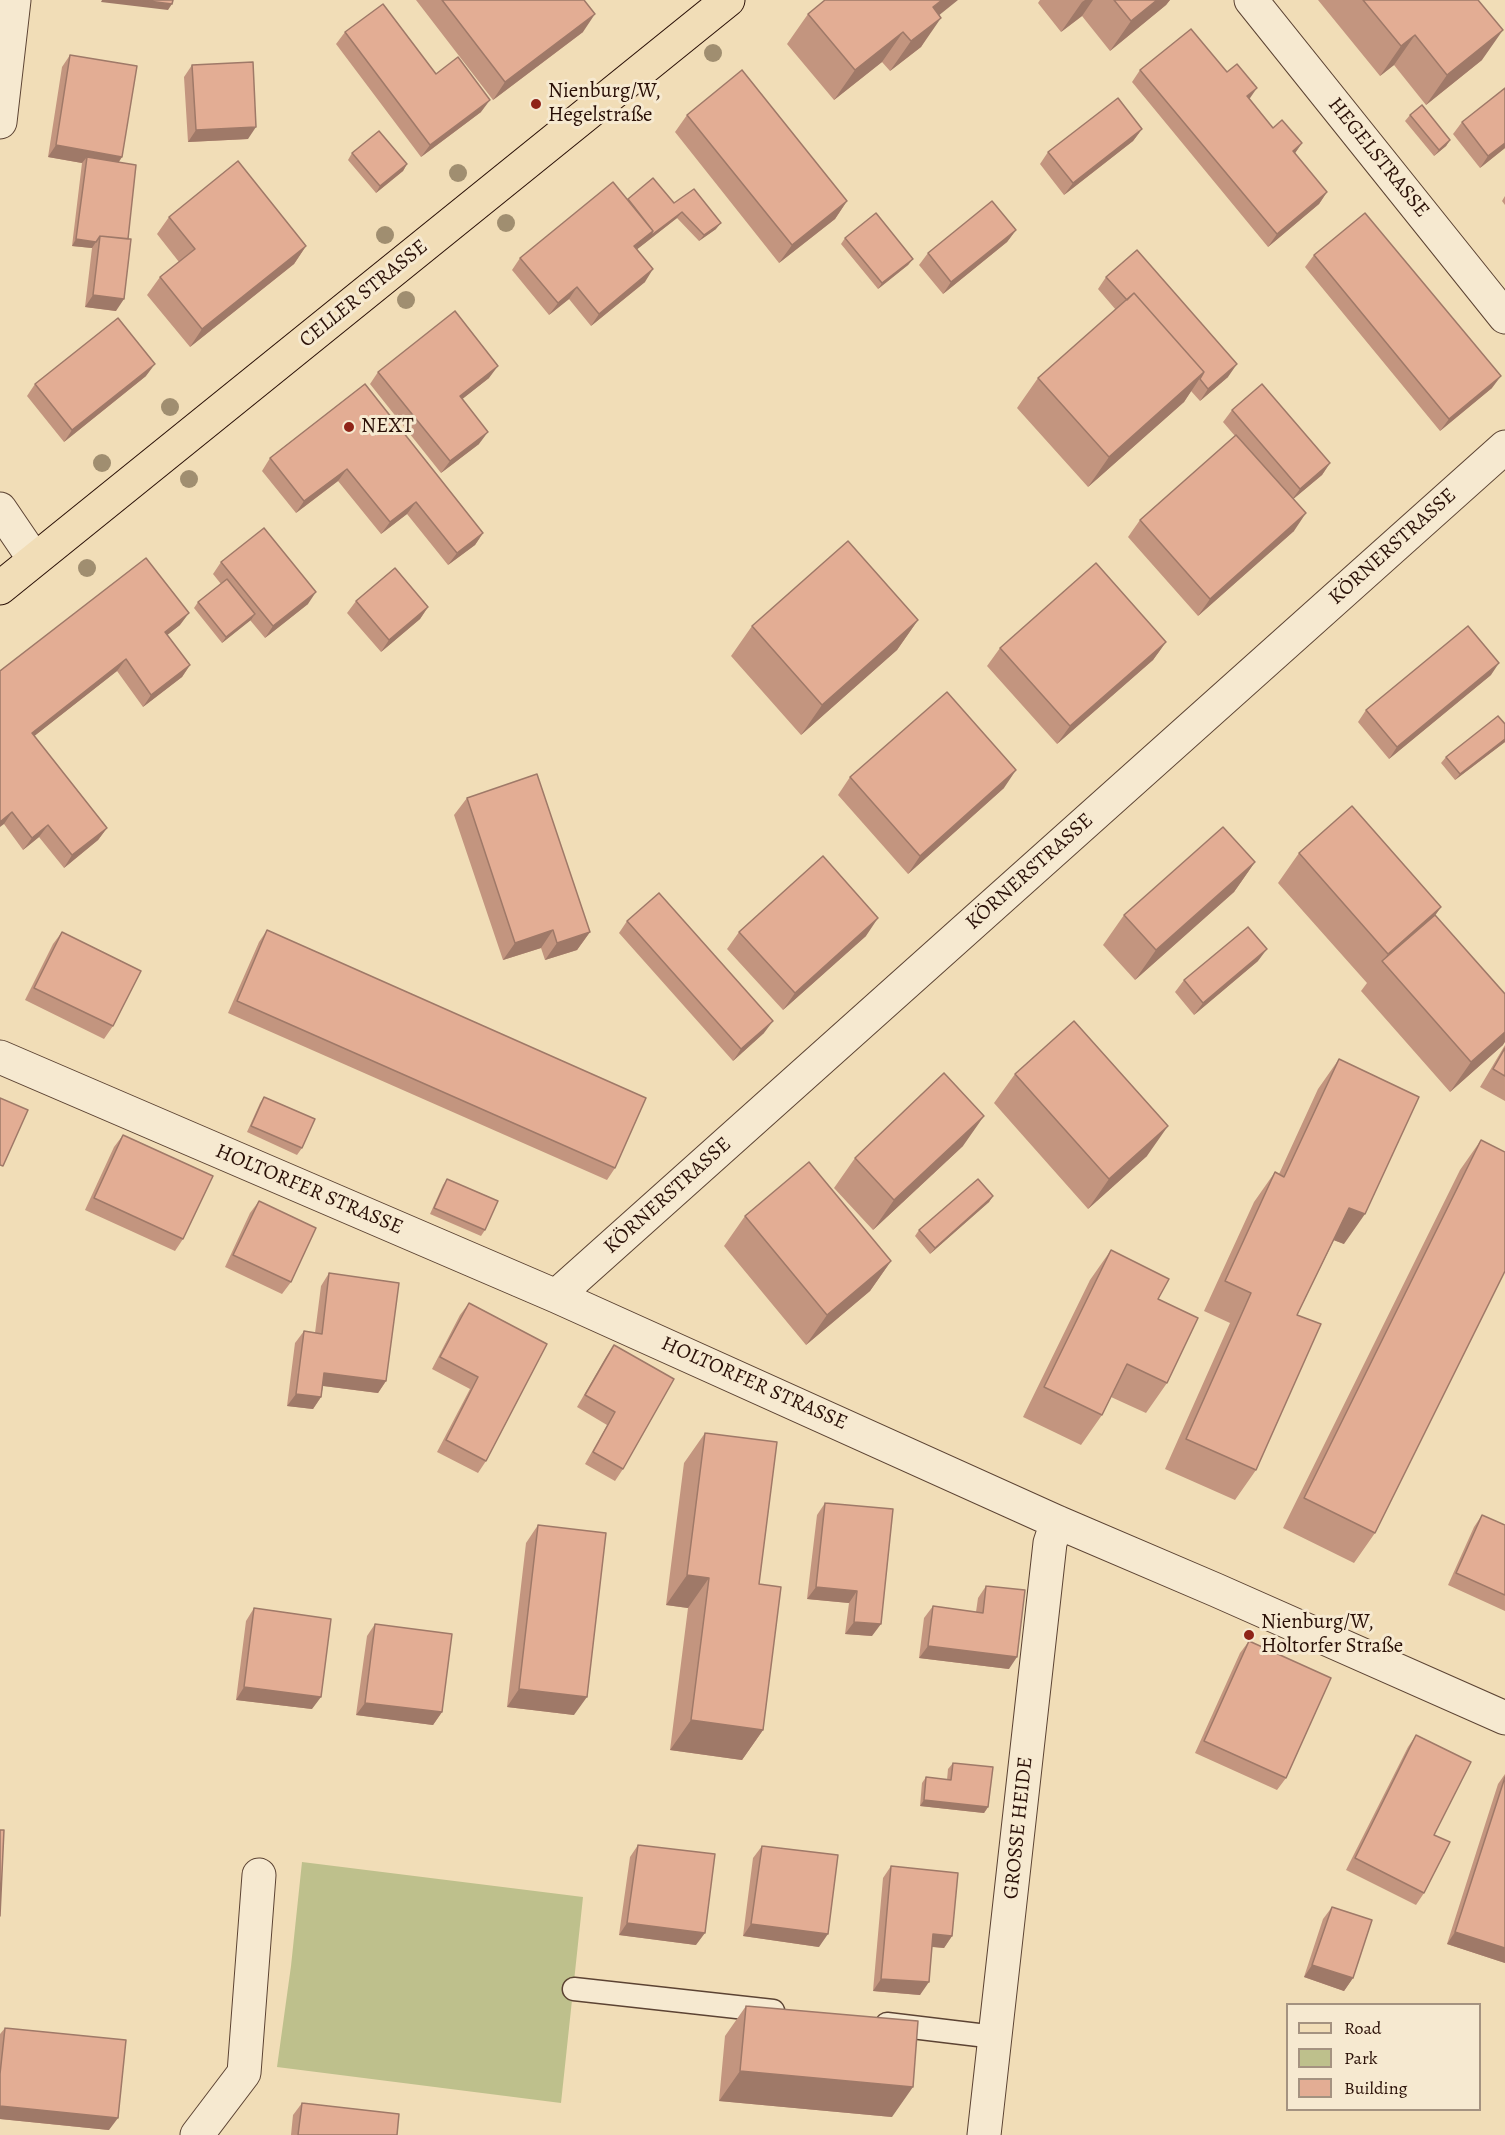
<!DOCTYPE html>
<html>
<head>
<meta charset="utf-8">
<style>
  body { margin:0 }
  #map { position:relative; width:1505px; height:2135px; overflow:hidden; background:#f1ddb7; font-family:Alegreya,serif }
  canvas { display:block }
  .legend { position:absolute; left:1286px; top:2003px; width:195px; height:108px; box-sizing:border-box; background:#f6e9d0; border:2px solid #a49280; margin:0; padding:8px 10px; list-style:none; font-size:18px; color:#2a1007 }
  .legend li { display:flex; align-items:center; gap:12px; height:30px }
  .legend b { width:30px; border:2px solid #a49280 }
</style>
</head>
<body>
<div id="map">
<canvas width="1505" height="2135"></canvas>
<ul class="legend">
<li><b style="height:8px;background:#f1ddb7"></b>Road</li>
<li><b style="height:16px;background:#bec08c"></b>Park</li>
<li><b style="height:16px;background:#e3ad94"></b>Building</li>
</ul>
</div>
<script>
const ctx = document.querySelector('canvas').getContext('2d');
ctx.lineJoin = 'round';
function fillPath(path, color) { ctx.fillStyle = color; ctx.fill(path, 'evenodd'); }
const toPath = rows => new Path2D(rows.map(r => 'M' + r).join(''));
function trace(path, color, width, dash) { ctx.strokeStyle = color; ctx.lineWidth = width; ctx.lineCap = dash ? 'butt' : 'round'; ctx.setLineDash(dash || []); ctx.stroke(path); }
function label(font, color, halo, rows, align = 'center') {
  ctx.font = font + ' Alegreya,serif'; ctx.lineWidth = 6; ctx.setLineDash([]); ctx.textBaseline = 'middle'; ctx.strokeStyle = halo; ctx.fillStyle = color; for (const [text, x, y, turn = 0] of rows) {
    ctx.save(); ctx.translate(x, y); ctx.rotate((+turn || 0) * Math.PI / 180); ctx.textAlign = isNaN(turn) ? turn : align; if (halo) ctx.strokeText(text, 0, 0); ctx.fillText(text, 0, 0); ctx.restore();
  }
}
fillPath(toPath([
  [302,1862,583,1897,561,2103,277,2067,291,1966]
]), '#bec08c');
const lane = toPath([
  [574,1989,773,2011],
  [887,2024,995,2037]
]);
const street = toPath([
  [1251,0,1505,317],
  [0,122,14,0],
  [0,509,34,559],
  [0,1057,556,1296,1057,1522,1216,1590,1505,1718],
  [556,1296,1505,447],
  [197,2135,244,2073,259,1875],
  [984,2135,1050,1543,1057,1522]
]);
const primary = toPath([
  [0,588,728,0]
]);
trace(lane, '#5c4333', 25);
trace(street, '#5c4333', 35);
trace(primary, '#2a1007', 35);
trace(lane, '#f6e9d0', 22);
trace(street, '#f6e9d0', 33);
trace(primary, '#f1ddb7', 33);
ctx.fillStyle = '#a08e70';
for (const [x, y] of [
  [713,53],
  [458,173],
  [506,223],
  [385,235],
  [406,300],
  [170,407],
  [102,463],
  [189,479],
  [87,568]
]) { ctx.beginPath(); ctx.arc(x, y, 9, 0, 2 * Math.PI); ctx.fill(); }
fillPath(toPath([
  [416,0,584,0,583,32,493,100],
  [1040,0,1170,0,1166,5,1110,51,1082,16,1061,32,1038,3],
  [1318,0,1478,0,1482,60,1426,105,1394,65,1380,76],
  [808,14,939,15,921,47,890,71,882,62,834,100,787,44],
  [345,32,436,74,481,112,421,157,336,44],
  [70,55,122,157,118,163,116,311,85,307,92,248,72,246,82,163,48,157,62,67],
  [192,65,248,139,188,142,184,77],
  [1140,70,1250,99,1273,128,1302,143,1295,153,1327,192,1319,204,1268,247,1132,82],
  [687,115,847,201,835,219,779,263,675,132],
  [1410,115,1450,140,1446,146,1434,156,1405,121],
  [1462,122,1505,148,1480,168,1453,134],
  [1142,129,1133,141,1064,195,1040,164,1048,152],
  [352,153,407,164,403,171,376,193,348,160],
  [1505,196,1505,205,1502,201],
  [628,199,674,203,716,229,699,241,677,218,645,243,637,249,645,282,591,326,569,299,549,315,512,270,520,258],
  [169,217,306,246,294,264,190,347,147,295,160,277,179,262,157,234],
  [1016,230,1007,242,943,294,919,265,928,253],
  [845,238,913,259,908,265,878,289,841,244],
  [1314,255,1492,388,1440,431,1305,267],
  [1106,277,1228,377,1200,401,1191,391,1184,402,1088,487,1017,408,1038,378,1116,310,1098,289],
  [378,372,489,378,462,399,479,444,441,473,370,384],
  [146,376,64,442,27,396,35,384],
  [365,384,483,533,475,545,448,565,407,514,381,534,338,481,296,513,262,471,270,458],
  [1232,410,1330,463,1322,475,1293,499,1294,531,1198,616,1128,537,1140,520,1235,436,1223,422],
  [221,562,308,604,265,638,250,620,222,643,194,608,198,602,221,584,213,574],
  [356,601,428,607,420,619,381,652,347,613],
  [918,620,897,650,801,735,731,656,752,626],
  [180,625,167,635,190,665,182,677,143,707,117,671,34,736,107,828,98,840,64,868,39,837,23,850,4,824,0,671],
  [1166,642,1153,660,1057,744,987,666,1000,648],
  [1491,675,1389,759,1358,722,1366,710],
  [1505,724,1505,742,1455,780,1441,763,1446,757],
  [850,777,1004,788,908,874,838,795],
  [467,798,590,932,577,950,545,960,541,948,503,960,454,815],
  [1299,853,1441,907,1435,915,1503,1045,1450,1092,1361,991,1367,983,1278,883],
  [1255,862,1234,892,1135,980,1103,945,1124,915],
  [627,921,764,1033,733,1061,619,933],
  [267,930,615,1168,607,1180,228,1013,259,942],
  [62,932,113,1026,104,1039,25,1000,53,944],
  [739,932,866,936,783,1010,727,949],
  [1258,961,1194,1015,1175,992,1184,980],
  [1505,1045,1505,1101,1480,1087],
  [1339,1059,1344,1244,1334,1240,1297,1315,1256,1470,1235,1500,1165,1469,1230,1323,1204,1311,1254,1202,1275,1172,1279,1174,1318,1089],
  [1015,1074,1147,1156,1088,1209,994,1103],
  [264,1097,302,1148,297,1155,247,1132,260,1103],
  [123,1135,183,1239,175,1251,85,1210,114,1147],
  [1481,1140,1375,1533,1354,1563,1283,1528,1460,1170],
  [963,1146,873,1230,834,1188,855,1158],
  [447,1179,485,1230,481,1236,430,1214,443,1185],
  [993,1196,989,1202,930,1254,915,1236,919,1230],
  [259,1201,291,1282,282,1294,225,1267,250,1213],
  [745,1216,891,1261,870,1291,806,1345,724,1246],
  [1111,1250,1158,1299,1167,1383,1146,1413,1111,1397,1102,1415,1081,1445,1023,1417,1090,1280],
  [329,1273,386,1381,378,1393,323,1386,321,1397,313,1409,287,1406,295,1343,304,1331,315,1333,321,1286],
  [469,1303,547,1344,486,1461,478,1473,437,1452,470,1389,432,1369,460,1315],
  [614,1345,623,1469,615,1481,585,1464,607,1425,577,1407,606,1357],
  [705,1433,759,1584,763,1730,742,1760,670,1750,688,1608,666,1605,684,1463],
  [825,1503,872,1636,845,1634,849,1603,807,1599,817,1515],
  [1482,1515,1505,1525,1505,1611,1448,1585,1474,1527],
  [538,1525,574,1715,507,1707,526,1543],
  [986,1586,1009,1669,919,1658,924,1618,933,1606,976,1612,978,1598],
  [254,1608,312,1709,236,1700,246,1621],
  [375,1624,442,1712,433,1725,356,1715,367,1636],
  [1249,1641,1286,1778,1277,1790,1195,1753,1240,1653],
  [1416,1735,1434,1835,1424,1893,1416,1905,1346,1870,1408,1747],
  [953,1763,988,1807,984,1813,920,1806,922,1783,926,1777,947,1780,948,1769],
  [1505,1774,1505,1963,1447,1944,1498,1784],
  [638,1845,696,1945,619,1935,630,1857],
  [762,1846,819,1947,743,1936,753,1858],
  [891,1866,952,1936,944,1948,932,1947,920,1995,873,1991,883,1878],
  [1332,1907,1353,1978,1344,1991,1304,1977,1323,1919],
  [746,2006,892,2117,719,2101,725,2036],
  [5,2028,109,2130,0,2119,0,2034],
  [302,2103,397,2135,291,2135,293,2115]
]), '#c3957f');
fillPath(toPath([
  [102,0,141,0,172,4,168,10,101,2],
  [942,0,958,0,912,37,933,7],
  [1085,0,1093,0,1082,16,1061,32,1082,2],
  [1157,0,1170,0,1166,5,1110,51,1131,21],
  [595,14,583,32,493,100,505,82],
  [941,18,921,47,890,71,911,41],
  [1503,30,1482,60,1426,105,1447,75],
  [903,32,882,62,834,100,855,70],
  [1415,35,1394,65,1380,76,1401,46],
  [1257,88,1248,101,1247,96],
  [490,100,481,112,421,157,430,145],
  [256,127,248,139,188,142,196,130],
  [1142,129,1133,141,1064,195,1073,183],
  [1450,140,1446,146,1434,156,1439,150],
  [1302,143,1293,156,1293,151],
  [1505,143,1505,148,1480,168,1488,156],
  [56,145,122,157,114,169,87,157,82,163,48,157],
  [407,164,403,171,376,193,380,186],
  [1327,192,1319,204,1268,247,1277,234],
  [847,201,835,219,779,263,792,245],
  [682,212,677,218,626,258,634,246,653,231],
  [721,223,716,229,699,241,704,235],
  [1016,230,1007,242,943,294,951,282],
  [76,239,96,242,92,248,72,246],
  [306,246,294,264,190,347,202,329],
  [913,259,908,265,878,289,882,283],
  [653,269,645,282,591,326,599,314],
  [577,287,569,299,549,315,558,303],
  [93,295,124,299,116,311,85,307],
  [155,364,146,376,64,442,72,430],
  [1237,364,1228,377,1200,401,1208,389],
  [498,366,489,378,451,408,460,396],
  [1204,372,1184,402,1088,487,1109,457],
  [1501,376,1492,388,1440,431,1449,419],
  [488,432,479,444,441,473,450,461],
  [1330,463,1322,475,1291,501,1300,489],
  [347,469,338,481,296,513,304,501],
  [416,502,407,514,381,534,390,522],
  [1306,513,1294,531,1198,616,1210,599],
  [483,533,475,545,448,565,457,553],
  [316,592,308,604,265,638,273,626],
  [428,607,420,619,381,652,389,640],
  [189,613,180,625,156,644,165,632],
  [255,614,251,620,222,643,226,637],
  [918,620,897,650,801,735,822,705],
  [1166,642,1153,660,1057,744,1070,726],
  [126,659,117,671,23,745,32,733],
  [1499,663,1491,675,1389,759,1397,747],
  [190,665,182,677,143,707,151,695],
  [1505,739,1505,742,1455,780,1460,774],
  [1016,770,1004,788,908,874,920,856],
  [12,812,4,824,0,827,0,822],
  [48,825,39,837,23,850,32,838],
  [107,828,98,840,64,868,72,855],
  [1255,862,1234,892,1135,980,1156,950],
  [1441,907,1420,937,1382,962,1388,954],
  [878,918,866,936,783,1010,795,993],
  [553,930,541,948,503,960,515,943],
  [590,932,577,950,545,960,557,943],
  [1267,949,1258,961,1194,1015,1203,1003],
  [773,1021,764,1033,733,1061,741,1049],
  [1505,1032,1505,1042,1503,1045,1450,1092,1471,1062],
  [984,1116,963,1146,873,1230,894,1200],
  [1168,1126,1147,1156,1088,1209,1109,1179],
  [993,1196,989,1202,930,1254,935,1248],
  [1349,1208,1365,1214,1344,1244,1328,1238],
  [891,1261,870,1291,806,1345,827,1315],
  [324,1373,386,1381,378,1393,316,1385],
  [296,1394,321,1397,313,1409,287,1406],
  [687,1575,709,1578,688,1608,666,1605],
  [816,1587,857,1591,849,1603,807,1599],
  [854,1622,881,1624,872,1636,845,1634],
  [928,1646,1017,1657,1009,1669,919,1658],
  [244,1687,321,1697,312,1709,236,1700],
  [519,1689,587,1697,574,1715,507,1707],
  [365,1703,442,1712,433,1725,356,1715],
  [691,1720,763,1730,742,1760,670,1750],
  [924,1800,988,1807,984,1813,920,1806],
  [627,1923,705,1933,696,1945,619,1935],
  [751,1924,828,1934,819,1947,743,1936],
  [1455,1932,1505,1948,1505,1963,1447,1944],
  [933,1934,952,1936,944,1948,925,1946],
  [1312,1965,1353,1978,1344,1991,1304,1977],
  [881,1979,929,1982,920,1995,873,1991],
  [740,2071,913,2087,892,2117,719,2101],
  [0,2106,118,2118,109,2130,0,2119]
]), '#9f7968');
const building = toPath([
  [141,0,173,0,172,4,141,0],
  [442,0,584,0,595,14,505,82,442,0],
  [825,0,942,0,933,7,941,18,911,41,903,32,855,70,808,14,825,0],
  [1114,0,1157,0,1131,21,1114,0],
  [1363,0,1478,0,1503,30,1447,75,1415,35,1401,46,1363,0],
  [383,4,436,74,458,57,490,100,430,145,345,32,383,4],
  [1191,29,1227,72,1237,64,1257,88,1247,96,1273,128,1282,120,1302,143,1293,151,1327,192,1277,234,1140,70,1191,29],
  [70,55,137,66,122,157,56,145,70,55],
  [253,62,256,127,196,130,192,65,253,62],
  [742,70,847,201,792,245,687,115,742,70],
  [1505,88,1505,143,1488,156,1462,122,1505,88],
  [1118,98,1142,129,1073,183,1048,152,1118,98],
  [1422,105,1450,140,1439,150,1410,115,1422,105],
  [379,131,407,164,380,186,352,153,379,131],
  [87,157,136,165,128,239,100,236,96,242,76,239,87,157],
  [238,161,306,246,202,329,160,277,195,249,169,217,238,161],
  [653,178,674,203,694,189,721,223,704,235,682,212,649,237,653,231,628,199,653,178],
  [613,182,653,231,634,246,653,269,599,314,577,287,558,303,520,258,613,182],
  [992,201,1016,230,951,282,928,253,992,201],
  [876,213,913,259,882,283,845,238,876,213],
  [1365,213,1501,376,1449,419,1314,255,1365,213],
  [100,236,131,239,124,299,93,295,100,236],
  [1137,250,1237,364,1208,389,1200,379,1204,372,1134,293,1127,300,1106,277,1137,250],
  [1134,293,1204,372,1109,457,1038,378,1134,293],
  [455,311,498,366,460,396,488,432,450,461,378,372,455,311],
  [118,318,155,364,72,430,35,384,118,318],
  [365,384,483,533,457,553,416,502,390,522,347,469,304,501,270,458,365,384],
  [1262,384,1330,463,1300,489,1232,410,1262,384],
  [1236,435,1306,513,1210,599,1140,520,1236,435],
  [264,528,316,592,273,626,221,562,264,528],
  [848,541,918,620,822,705,752,626,848,541],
  [146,558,189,613,165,632,190,665,151,695,126,659,32,733,107,828,72,855,48,825,32,838,12,812,0,822,0,671,146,558],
  [1096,563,1166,642,1070,726,1000,648,1096,563],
  [395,568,428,607,389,640,356,601,395,568],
  [227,579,255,614,226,637,198,602,227,579],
  [1468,626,1499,663,1397,747,1366,710,1468,626],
  [947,692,1016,770,920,856,850,777,947,692],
  [1498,716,1505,724,1505,739,1460,774,1446,757,1498,716],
  [537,774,590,932,557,943,553,930,515,943,467,798,537,774],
  [1352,806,1441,907,1388,954,1299,853,1352,806],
  [1223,827,1255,862,1156,950,1124,915,1223,827],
  [823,856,878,918,795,993,739,932,823,856],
  [659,893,773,1021,741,1049,627,921,659,893],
  [1435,915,1505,994,1505,1032,1471,1062,1382,961,1435,915],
  [1248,927,1267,949,1203,1003,1184,980,1248,927],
  [267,930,646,1098,615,1168,237,1001,267,930],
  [62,932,141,971,113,1026,34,988,62,932],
  [1074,1021,1168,1126,1109,1179,1015,1074,1074,1021],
  [1505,1048,1505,1076,1493,1069,1505,1048],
  [1339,1059,1419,1097,1365,1214,1349,1208,1297,1315,1321,1324,1256,1470,1186,1439,1251,1293,1225,1281,1275,1172,1284,1177,1339,1059],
  [944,1073,984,1116,894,1200,855,1158,944,1073],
  [264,1097,315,1119,302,1148,251,1126,264,1097],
  [0,1098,28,1110,3,1166,0,1165,0,1098],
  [123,1135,213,1176,183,1239,94,1198,123,1135],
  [1481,1140,1505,1152,1505,1271,1375,1533,1304,1498,1481,1140],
  [809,1162,891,1261,827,1315,745,1216,809,1162],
  [447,1179,498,1201,485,1230,434,1208,447,1179],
  [978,1179,993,1196,935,1248,919,1230,978,1179],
  [259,1201,316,1228,291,1282,233,1255,259,1201],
  [1111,1250,1169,1279,1158,1299,1198,1318,1167,1383,1127,1364,1102,1415,1044,1387,1111,1250],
  [329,1273,399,1283,386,1381,324,1373,321,1397,296,1394,304,1331,322,1334,329,1273],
  [469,1303,547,1344,486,1461,446,1440,478,1377,440,1357,469,1303],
  [614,1345,674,1379,623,1469,593,1452,615,1412,585,1395,614,1345],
  [705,1433,777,1442,759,1584,781,1587,763,1730,691,1720,709,1578,687,1575,705,1433],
  [825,1503,893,1509,881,1624,854,1622,857,1591,816,1587,825,1503],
  [1482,1515,1505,1525,1505,1595,1456,1573,1482,1515],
  [538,1525,606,1533,587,1697,519,1689,538,1525],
  [986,1586,1025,1590,1017,1657,928,1646,933,1606,983,1613,986,1586],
  [254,1608,331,1619,321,1697,244,1687,254,1608],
  [375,1624,452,1634,442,1712,365,1703,375,1624],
  [1249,1641,1331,1678,1286,1778,1204,1741,1249,1641],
  [1416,1735,1471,1762,1434,1835,1450,1842,1424,1893,1355,1858,1416,1735],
  [953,1763,993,1767,988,1807,924,1800,926,1777,951,1780,953,1763],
  [1505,1777,1505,1948,1455,1932,1505,1777],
  [0,1830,4,1830,0,1916,0,1830],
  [638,1845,715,1854,705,1933,627,1923,638,1845],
  [762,1846,838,1855,828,1934,751,1924,762,1846],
  [891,1866,958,1873,952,1936,933,1934,929,1982,881,1979,891,1866],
  [1332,1907,1372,1920,1353,1978,1312,1965,1332,1907],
  [746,2006,918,2021,913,2087,740,2071,746,2006],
  [5,2028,126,2040,118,2118,0,2106,0,2074,5,2028],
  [302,2103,399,2114,397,2135,298,2135,302,2103]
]);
fillPath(building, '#e3ad94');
trace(building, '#9f7968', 1.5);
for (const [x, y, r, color] of [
  [536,104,6,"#8f2418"],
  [349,427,6,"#8f2418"],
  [1249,1635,6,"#8f2418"]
]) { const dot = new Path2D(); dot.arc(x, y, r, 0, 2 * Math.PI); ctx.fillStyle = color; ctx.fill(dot); trace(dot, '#f6e9d0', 2); }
label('21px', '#2a1007', '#f6e9d0', [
  ["Nienburg/W,",548,92],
  ["Hegelstraße",548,116],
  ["NEXT",361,427],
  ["Nienburg/W,",1261,1623],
  ["Holtorfer Straße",1261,1647]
], 'left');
label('21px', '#2a1007', '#f6e9d0', [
  ["HEGELSTRASSE",1378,158,51],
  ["CELLER STRASSE",364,294,-39],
  ["KÖRNERSTRASSE",1393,547,-42],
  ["KÖRNERSTRASSE",1030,872,-42],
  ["HOLTORFER STRASSE",309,1190,23],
  ["KÖRNERSTRASSE",668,1196,-42],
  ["HOLTORFER STRASSE",754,1384,24],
  ["GROSSE HEIDE",1019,1828,-84]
]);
</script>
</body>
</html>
